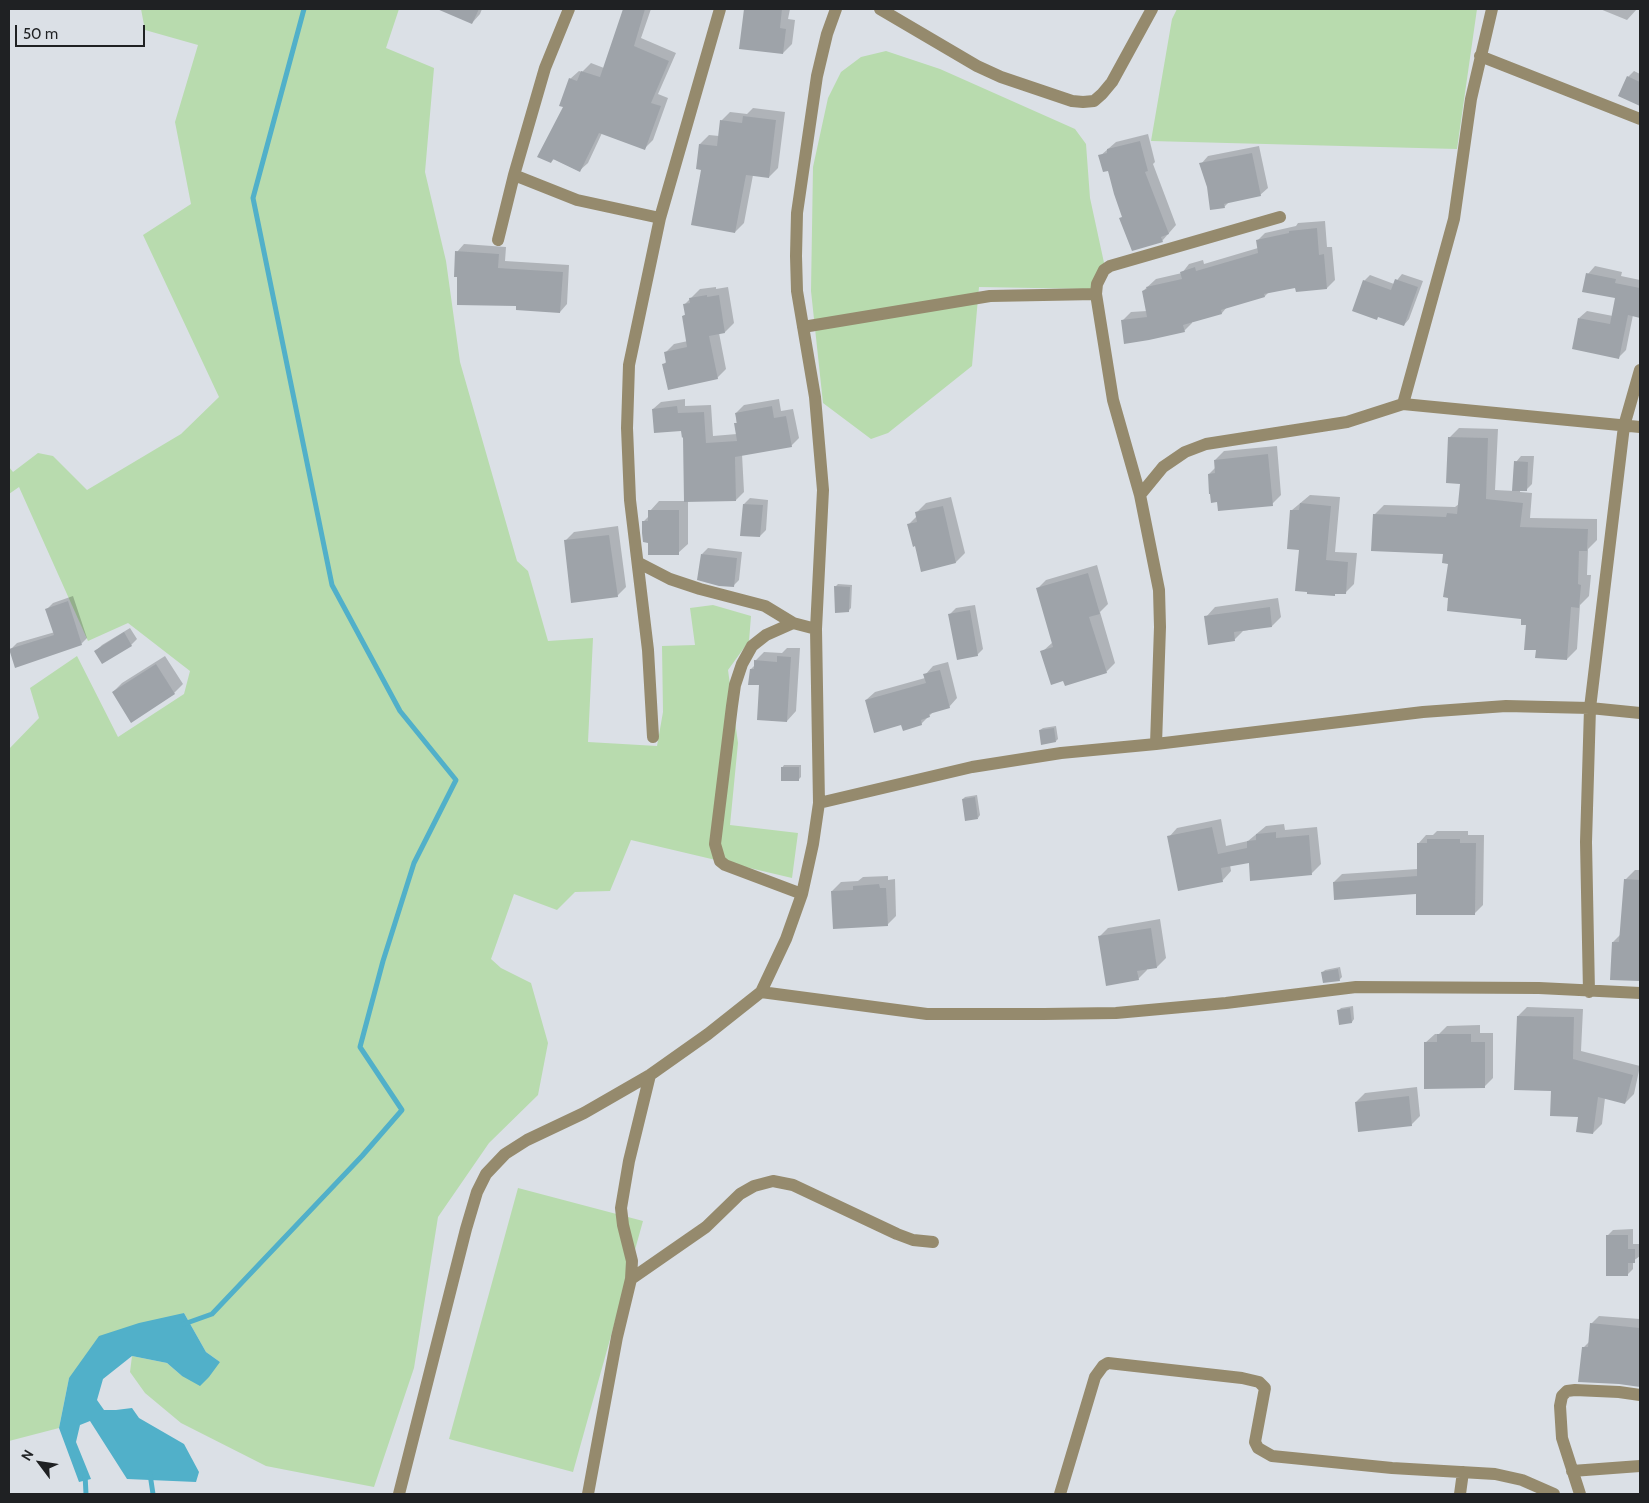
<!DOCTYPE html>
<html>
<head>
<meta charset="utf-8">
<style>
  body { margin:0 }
  #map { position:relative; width:1649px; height:1503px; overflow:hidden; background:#dbe0e6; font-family:Cabin,sans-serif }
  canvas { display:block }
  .frame { position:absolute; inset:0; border:10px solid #1f2123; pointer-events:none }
  .north { position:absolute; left:15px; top:1438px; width:50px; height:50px; -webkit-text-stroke:4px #dbe0e6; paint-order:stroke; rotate:301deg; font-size:14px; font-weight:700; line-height:20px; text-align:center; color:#1f2123 }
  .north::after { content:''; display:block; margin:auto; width:18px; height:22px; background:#1f2123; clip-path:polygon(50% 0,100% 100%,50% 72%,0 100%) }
  .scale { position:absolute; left:15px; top:25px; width:130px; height:22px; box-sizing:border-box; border:2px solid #1f2123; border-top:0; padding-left:6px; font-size:15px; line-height:18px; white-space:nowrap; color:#1f2123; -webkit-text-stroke:4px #dbe0e6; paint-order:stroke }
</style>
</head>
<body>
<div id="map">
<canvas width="1649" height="1503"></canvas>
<div class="frame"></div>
<div class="north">N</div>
<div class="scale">50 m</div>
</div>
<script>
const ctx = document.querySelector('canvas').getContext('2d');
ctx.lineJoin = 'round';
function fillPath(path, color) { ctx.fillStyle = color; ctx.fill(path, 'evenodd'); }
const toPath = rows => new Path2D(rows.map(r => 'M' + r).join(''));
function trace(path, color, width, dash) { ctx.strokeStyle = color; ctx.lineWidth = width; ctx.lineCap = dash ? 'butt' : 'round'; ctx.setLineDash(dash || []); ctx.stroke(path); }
fillPath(toPath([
  [141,9,399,9,386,48,434,68,425,172,446,261,460,362,517,561,528,571,548,641,593,638,588,742,657,746,663,712,662,646,695,645,690,608,713,605,751,616,749,641,728,670,738,743,730,825,798,833,792,878,631,840,610,891,575,892,557,910,514,894,491,959,501,968,531,983,548,1043,538,1095,489,1143,438,1217,414,1368,374,1487,266,1466,181,1423,145,1393,130,1372,132,1356,167,1363,182,1376,220,1362,206,1352,184,1313,69,1378,59,1428,9,1441,9,749,39,718,30,688,77,656,118,737,184,694,190,671,128,623,88,641,19,487,9,494,9,467,13,472,38,453,53,456,87,490,181,434,219,397,143,235,191,204,175,122,198,45,145,30],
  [1177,9,1477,9,1457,149,1151,141,1172,19],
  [886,51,940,69,1075,129,1086,144,1090,198,1106,272,1091,289,979,287,972,366,888,433,871,439,823,403,811,291,813,167,828,98,841,72,861,57],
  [518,1188,643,1221,573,1472,449,1439]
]), '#b8dbae');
fillPath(toPath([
  [184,1313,206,1352,220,1362,209,1377,200,1386,182,1376,167,1363,132,1356,103,1379,97,1400,104,1410,116,1410,132,1408,139,1418,184,1444,199,1472,196,1482,127,1479,90,1421,80,1425,76,1442,91,1479,79,1482,59,1428,69,1378,99,1336,139,1323]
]), '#51b0c9');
fillPath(toPath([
  [449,9,482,9,480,14,472,23,447,12],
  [624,9,651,9,641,38,676,53,658,94,668,98,653,140,645,148,602,133,588,163,579,171,554,159,551,162,570,79,579,71,582,72,591,63,604,68],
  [745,9,790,9,788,19,795,20,792,44,783,53,740,48],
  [1600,9,1637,9,1627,20],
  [1634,71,1640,74,1640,105,1620,96,1628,77],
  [753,108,785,112,778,168,769,177,753,175,744,223,735,232,703,168,700,144,709,135,719,136,721,121,730,112,747,114],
  [1148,134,1155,162,1153,164,1176,225,1162,241,1123,216,1109,169,1100,156,1116,142],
  [1259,146,1268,188,1260,195,1230,201,1224,207,1208,187,1201,164,1208,156],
  [1325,221,1327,247,1332,247,1335,280,1327,288,1296,286,1269,292,1265,296,1227,307,1222,313,1192,321,1192,323,1184,331,1122,321,1131,312,1147,311,1143,291,1156,279,1182,273,1189,264,1203,260,1204,264,1258,248,1257,241,1265,233,1296,226,1298,223],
  [464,244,506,247,505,261,569,265,567,304,560,312,518,304,457,252],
  [1595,266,1622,272,1621,276,1640,280,1640,317,1633,315,1626,350,1619,357,1579,318,1587,311,1613,316,1616,298,1588,274],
  [1402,274,1423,281,1409,319,1404,325,1364,281,1370,275,1394,284],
  [716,287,716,289,728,287,734,323,725,332,719,333,726,369,717,378,664,364,667,361,665,353,674,344,688,341,683,316,686,314,684,305,700,289],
  [685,399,685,406,711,405,713,436,737,434,736,413,744,405,779,399,781,411,793,409,799,438,791,446,742,454,744,492,736,500,688,500,688,544,678,553,650,541,643,522,649,516,650,511,659,501,686,501,684,436,683,429,653,409,661,402],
  [1459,428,1498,429,1495,490,1514,491,1516,462,1521,456,1534,456,1532,484,1526,490,1520,490,1520,492,1532,493,1530,518,1597,519,1597,540,1588,549,1587,575,1591,575,1589,596,1580,605,1577,649,1567,659,1537,649,1527,624,1523,618,1449,563,1444,553,1374,515,1384,505,1455,507,1459,504,1461,482,1449,438],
  [1277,446,1281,495,1272,504,1209,474,1216,467,1215,460,1224,451],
  [1310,495,1340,497,1335,552,1357,553,1354,584,1345,593,1337,592,1334,595,1300,549,1292,510],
  [951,497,965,553,956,562,922,570,916,545,908,525,917,516,916,513,926,503],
  [750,498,768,500,766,530,760,536,744,504],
  [618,526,626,587,617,596,565,541,574,532],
  [708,548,742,552,739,580,733,586,702,554],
  [1097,565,1108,604,1100,612,1115,663,1106,672,1042,652,1053,642,1037,589,1046,580],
  [838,584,852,585,851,608,848,611,836,586],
  [73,596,87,638,81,644,11,649,17,643,55,632,47,609,53,603],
  [1278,598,1281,617,1272,626,1243,631,1234,640,1206,617,1215,607],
  [975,605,983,649,977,655,950,614,956,608],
  [130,628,137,639,131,645,103,663,96,651,102,645],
  [787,648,800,648,796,711,787,721,751,669,755,665,755,661,764,652,782,653],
  [165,656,183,684,174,693,113,692,122,683],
  [948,662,957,698,949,707,934,711,921,724,902,724,866,700,875,692,925,678,925,675,933,666],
  [1056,726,1058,739,1056,741,1040,730,1043,728],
  [784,765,801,765,801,777,798,780,782,768],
  [977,795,980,815,978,818,963,799,965,797],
  [1221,819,1226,846,1248,841,1266,826,1284,824,1285,830,1317,827,1321,864,1312,873,1250,861,1230,865,1231,871,1223,880,1169,837,1177,828],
  [1437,831,1468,831,1468,835,1484,835,1483,905,1474,914,1418,893,1334,882,1342,874,1418,869,1418,844,1426,835,1433,835],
  [1635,870,1640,870,1640,980,1611,979,1613,942,1621,934,1625,880],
  [888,876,888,880,895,879,896,916,887,925,832,891,841,882,858,881,863,877],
  [1160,919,1166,958,1157,967,1147,968,1147,970,1138,979,1099,937,1108,928],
  [1340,967,1342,977,1339,980,1323,972,1325,970],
  [1353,1006,1354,1019,1352,1022,1340,1024,1338,1011,1341,1008],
  [1527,1007,1583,1009,1581,1051,1640,1066,1634,1094,1625,1103,1605,1098,1602,1124,1593,1133,1580,1116,1552,1089,1518,1016],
  [1480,1025,1480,1033,1493,1033,1493,1078,1484,1087,1425,1043,1435,1034,1439,1034,1447,1026],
  [1417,1087,1420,1116,1411,1125,1356,1102,1365,1093],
  [1633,1229,1633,1244,1640,1244,1640,1256,1633,1261,1633,1269,1627,1275,1607,1236,1613,1230],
  [1599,1316,1640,1319,1640,1386,1620,1383,1583,1348,1590,1341,1591,1324]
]), '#0003');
trace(toPath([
  [184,1324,212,1314,362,1156,402,1110,360,1047,383,961,414,863,456,780,400,711,332,585,253,198,304,9],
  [85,1474,86,1494],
  [150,1474,153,1494]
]), '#51b0c9', 5);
fillPath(toPath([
  [437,9,479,9,472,24],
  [623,9,645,9,634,46,669,61,651,103,661,106,645,150,599,133,580,172,553,159,551,163,537,157,563,107,559,106,569,78,577,81,581,71,600,77],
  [744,9,782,9,780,28,786,29,783,54,739,49],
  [1627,76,1640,82,1640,106,1618,96],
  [743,116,776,120,769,178,746,175,735,233,691,225,701,170,696,169,699,144,717,146,720,120,742,123],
  [1140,141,1148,171,1145,172,1169,234,1161,237,1163,242,1132,251,1119,218,1122,217,1114,194,1108,171,1103,172,1098,155,1107,153,1107,149],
  [1252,153,1261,196,1224,204,1225,208,1210,210,1207,187,1199,163],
  [1317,228,1319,255,1324,254,1327,289,1296,292,1295,288,1264,294,1265,297,1221,310,1222,314,1183,325,1185,332,1149,340,1124,344,1121,320,1147,317,1142,291,1147,289,1146,287,1182,279,1180,272,1195,267,1196,271,1258,253,1256,240,1289,233,1289,231],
  [455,251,499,254,498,268,563,272,560,313,516,310,516,306,457,305,457,277,454,277],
  [1586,273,1616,279,1615,283,1640,288,1640,318,1628,315,1619,359,1572,349,1578,318,1610,324,1615,298,1582,292],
  [1395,279,1418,287,1404,326,1378,317,1377,320,1352,311,1363,280,1391,290],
  [707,295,707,297,719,295,725,333,709,336,718,379,668,390,662,364,666,363,664,352,687,347,682,316,685,315,683,304,690,303,689,298],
  [677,406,678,413,704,412,706,443,737,441,734,423,737,423,735,413,772,406,774,418,786,416,792,447,735,457,736,501,684,502,683,437,682,438,681,431,654,433,652,409],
  [1448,437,1488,438,1486,499,1523,503,1520,527,1588,529,1587,551,1579,551,1578,584,1581,585,1579,608,1571,607,1567,660,1535,658,1536,650,1524,650,1526,625,1521,625,1521,619,1447,611,1448,598,1443,597,1448,564,1442,563,1443,554,1371,551,1373,514,1446,517,1447,513,1457,514,1460,484,1446,483],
  [1268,454,1273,506,1218,511,1217,502,1211,503,1210,494,1209,494,1208,474,1215,473,1214,460],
  [1514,461,1528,462,1527,491,1512,491],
  [1300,503,1331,506,1326,560,1348,562,1346,594,1335,594,1335,596,1307,594,1307,592,1295,591,1299,550,1287,549,1290,510,1299,510],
  [743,504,763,505,760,537,740,536],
  [943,506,956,563,921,572,915,546,913,547,907,524,917,522,915,512],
  [648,510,679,510,679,555,648,555,648,543,643,542,642,533,642,521,648,521],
  [609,535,618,597,571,603,564,540],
  [701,554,737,558,734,587,719,586,697,580],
  [1088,573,1100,614,1089,617,1107,673,1065,686,1063,681,1051,685,1040,651,1053,647,1036,588],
  [834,586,850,587,849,612,835,613],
  [68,601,82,645,15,668,9,649,54,635,45,609],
  [1270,607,1272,627,1234,632,1235,641,1208,645,1204,616],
  [970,610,978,656,957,660,948,614],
  [124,632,132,646,102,664,94,651],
  [777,656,791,657,787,722,757,720,759,685,748,685,750,669,754,669,754,660,777,662],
  [156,664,175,694,131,723,112,692],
  [940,670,950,708,929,714,930,717,921,720,922,725,903,731,901,725,874,733,865,700,926,683,923,674],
  [1054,728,1056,742,1041,745,1039,730],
  [781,767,799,767,799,781,781,781],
  [975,797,978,819,965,821,962,799],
  [1212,827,1218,854,1247,848,1247,841,1256,840,1256,834,1276,832,1276,838,1309,835,1312,875,1250,881,1249,863,1221,868,1223,882,1178,891,1167,836],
  [1427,839,1460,839,1460,843,1476,843,1475,915,1416,915,1416,894,1334,900,1333,882,1417,876,1417,843,1427,843],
  [1624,879,1640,880,1640,981,1610,980,1612,942,1619,942],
  [879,884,880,888,886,888,888,926,833,929,831,891,853,890,853,886],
  [1151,928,1157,968,1137,971,1139,980,1106,986,1098,936],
  [1338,969,1340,981,1323,983,1321,972],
  [1350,1008,1352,1023,1339,1025,1337,1010],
  [1517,1016,1574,1017,1573,1059,1633,1075,1625,1104,1598,1097,1593,1134,1576,1132,1578,1117,1550,1116,1551,1091,1514,1090],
  [1437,1034,1471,1034,1471,1042,1485,1042,1485,1088,1424,1089,1424,1042,1437,1042],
  [1409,1096,1412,1126,1358,1132,1355,1102],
  [1606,1235,1628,1235,1628,1249,1635,1249,1635,1263,1628,1263,1628,1276,1606,1276],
  [1590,1323,1640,1328,1640,1387,1619,1384,1578,1382,1582,1347,1588,1347]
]), '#9ea3a9');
trace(toPath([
  [880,9,977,66,1001,77,1072,101,1083,102,1094,101,1102,94,1112,82,1152,9],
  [1480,56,1640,119],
  [514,175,577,200,660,218],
  [498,240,514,175,545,68,569,9],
  [803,327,990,296,1096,294],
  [1403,404,1640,427],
  [1140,495,1163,467,1185,452,1206,444,1347,422,1403,404,1454,219,1471,99,1492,9],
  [639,563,670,579,700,589,765,606,793,623],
  [653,737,648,650,630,500,627,428,629,365,660,218,720,9],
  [1156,744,1160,627,1159,590,1140,495,1113,400,1096,294,1097,284,1104,270,1110,266,1280,217],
  [819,803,972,767,1061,753,1156,744,1423,712,1506,706,1590,708,1640,713],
  [802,894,725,865,720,861,715,844,732,706,735,685,742,664,752,646,766,635,793,623,816,629],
  [761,992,927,1014,1044,1014,1116,1013,1226,1003,1356,987,1539,988,1640,993],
  [1589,992,1586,842,1590,708,1624,426,1640,370],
  [631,1279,706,1227,740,1194,754,1186,773,1181,793,1185,897,1234,913,1240,933,1242],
  [1572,1471,1640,1466],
  [399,1494,466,1229,477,1192,486,1174,505,1154,527,1140,584,1113,650,1075,708,1034,761,992,786,939,802,894,813,844,819,803,816,629,823,490,815,397,797,291,796,256,797,213,817,76,827,34,836,9],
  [588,1494,617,1337,631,1279,632,1261,623,1225,621,1208,629,1161,650,1075],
  [1060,1494,1095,1377,1103,1366,1108,1363,1242,1378,1259,1382,1265,1388,1255,1442,1258,1448,1272,1456,1392,1468,1495,1474,1522,1480,1554,1494],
  [1460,1494,1463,1472],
  [1580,1494,1562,1438,1560,1406,1562,1396,1567,1391,1575,1390,1619,1392,1640,1395]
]), '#958a6d', 12);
</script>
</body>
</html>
